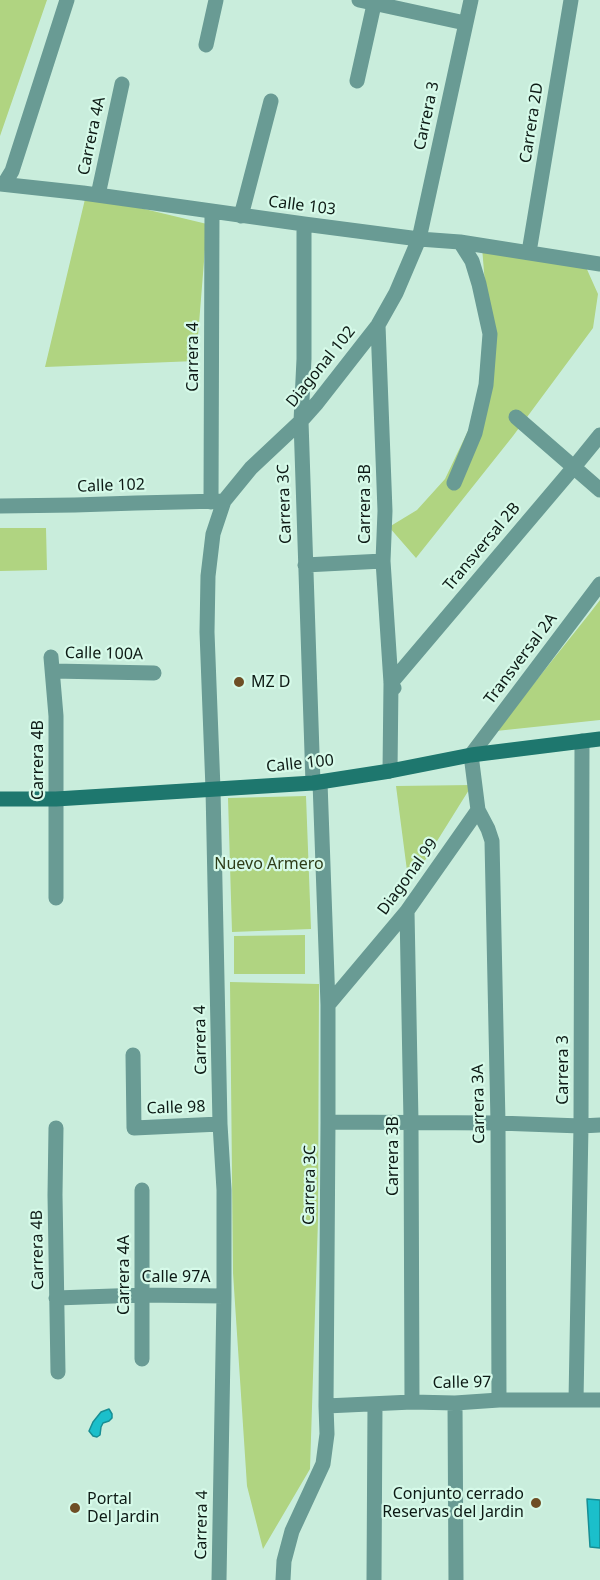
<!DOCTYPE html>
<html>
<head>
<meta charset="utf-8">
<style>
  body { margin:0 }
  canvas { display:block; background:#c9eddc }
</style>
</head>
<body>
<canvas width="600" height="1580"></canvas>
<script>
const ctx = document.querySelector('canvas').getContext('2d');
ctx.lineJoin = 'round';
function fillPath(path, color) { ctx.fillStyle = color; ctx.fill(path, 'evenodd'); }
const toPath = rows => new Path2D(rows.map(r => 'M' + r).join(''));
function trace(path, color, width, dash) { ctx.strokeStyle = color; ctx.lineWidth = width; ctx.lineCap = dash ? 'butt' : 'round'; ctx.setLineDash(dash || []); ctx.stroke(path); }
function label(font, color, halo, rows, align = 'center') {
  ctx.font = font + ' "Noto Sans",sans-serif'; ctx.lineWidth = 4.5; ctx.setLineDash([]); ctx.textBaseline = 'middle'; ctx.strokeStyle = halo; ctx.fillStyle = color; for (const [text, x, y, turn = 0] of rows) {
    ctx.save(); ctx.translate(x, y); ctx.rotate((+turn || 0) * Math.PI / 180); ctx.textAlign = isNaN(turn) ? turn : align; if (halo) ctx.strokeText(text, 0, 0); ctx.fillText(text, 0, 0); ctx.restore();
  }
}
fillPath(toPath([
  [0,0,47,0,0,136],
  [86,195,207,224,196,361,45,367],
  [482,247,585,265,598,294,593,328,513,436,416,558,389,527,417,510,445,479,477,412,487,309],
  [0,528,46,528,47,570,0,571],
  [600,600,600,720,496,731,590,613],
  [472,785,409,886,396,786],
  [306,796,311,929,232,932,228,798],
  [305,935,305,974,234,974,234,936],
  [230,982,319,984,318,1220,310,1469,263,1549,247,1486,233,1273]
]), '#b0d481');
const water = toPath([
  [109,1409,112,1414,112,1418,109,1421,103,1423,101,1427,100,1435,97,1437,93,1436,89,1431,93,1422,101,1412,109,1409],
  [587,1499,600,1500,600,1548,590,1547,587,1499]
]);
fillPath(water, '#1bbfcb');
trace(water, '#178e94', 1.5);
trace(toPath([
  [359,0,465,23],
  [206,45,216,0],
  [357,81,375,0],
  [0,184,83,193,304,224,419,239,460,242,600,264],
  [4,184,12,171,67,0],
  [98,195,122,84],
  [241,216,271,101],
  [304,224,304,359,301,421,313,783],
  [529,252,571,0],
  [378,325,385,511,383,561,391,683,390,771],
  [516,417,600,490],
  [454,483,475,433,486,385,490,334,479,284,472,261,460,242],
  [211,502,212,212],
  [0,506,75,505,136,503,221,501],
  [305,565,383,561],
  [51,657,56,716,56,898],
  [53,671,154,673],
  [394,688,391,683,574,467,600,435],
  [478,810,488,829,492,841,498,1123,499,1400],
  [407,911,411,1122,412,1402],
  [328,1005,407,911,478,810,471,755,600,584],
  [133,1055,134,1128,220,1124],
  [328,1122,498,1123,581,1126,600,1125],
  [56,1128,55,1195,58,1372],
  [142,1190,142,1359],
  [56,1298,142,1295,224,1296],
  [576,1400,581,1126,582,741],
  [455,1403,456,1580],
  [326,1406,412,1402,455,1403,499,1400,600,1400],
  [219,1580,224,1296,224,1190,220,1124,213,789,207,632,208,576,213,534,224,501,251,468,301,421,317,403,378,325,396,293,419,239,471,0],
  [283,1580,284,1561,292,1531,323,1464,327,1434,326,1406,328,1122,328,1005,320,782],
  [374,1580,375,1404]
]), '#699b94', 15);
trace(toPath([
  [0,799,56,799,313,783,390,771,471,755,600,739]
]), '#1e776e', 15);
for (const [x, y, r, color] of [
  [239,682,6,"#6e4e25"],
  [536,1503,6,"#6e4e25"],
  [75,1508,6,"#6e4e25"]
]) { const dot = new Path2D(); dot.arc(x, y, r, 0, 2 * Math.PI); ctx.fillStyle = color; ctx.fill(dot); trace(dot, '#d6fae9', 2); }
label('16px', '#0d1a15', '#d6fae9', [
  ["Carrera 3",427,116,-78],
  ["Carrera 2D",532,123,-81],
  ["Carrera 4A",92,136,-78],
  ["Calle 103",302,206,7],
  ["Carrera 4",193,357,-90],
  ["Diagonal 102",321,367,-51],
  ["Calle 102",111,486,-2],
  ["Carrera 3C",285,504,-92],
  ["Carrera 3B",365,504,-90],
  ["Transversal 2B",482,547,-50],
  ["Calle 100A",104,654,1],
  ["Transversal 2A",521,659,-53],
  ["Carrera 4B",38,760,-90],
  ["Calle 100",300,764,-6],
  ["Diagonal 99",408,877,-54],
  ["Carrera 4",201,1040,-91],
  ["Carrera 3",563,1070,-90],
  ["Carrera 3A",479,1104,-91],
  ["Calle 98",176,1108,-2],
  ["Carrera 3B",393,1156,-90],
  ["Carrera 3C",310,1185,-89],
  ["Carrera 4B",38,1250,-91],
  ["Carrera 4A",124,1275,-90],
  ["Calle 97A",176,1277],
  ["Calle 97",462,1383,-1],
  ["Carrera 4",202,1525,-89]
]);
label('16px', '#0d1a15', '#d6fae9', [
  ["MZ D",251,682],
  ["Conjunto cerrado",524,1494,"right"],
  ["Reservas del Jardin",524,1512,"right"],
  ["Portal",87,1499],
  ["Del Jardin",87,1517]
], 'left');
label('16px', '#2d3c18', '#d6fae9', [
  ["Nuevo Armero",269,864]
]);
</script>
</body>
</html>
